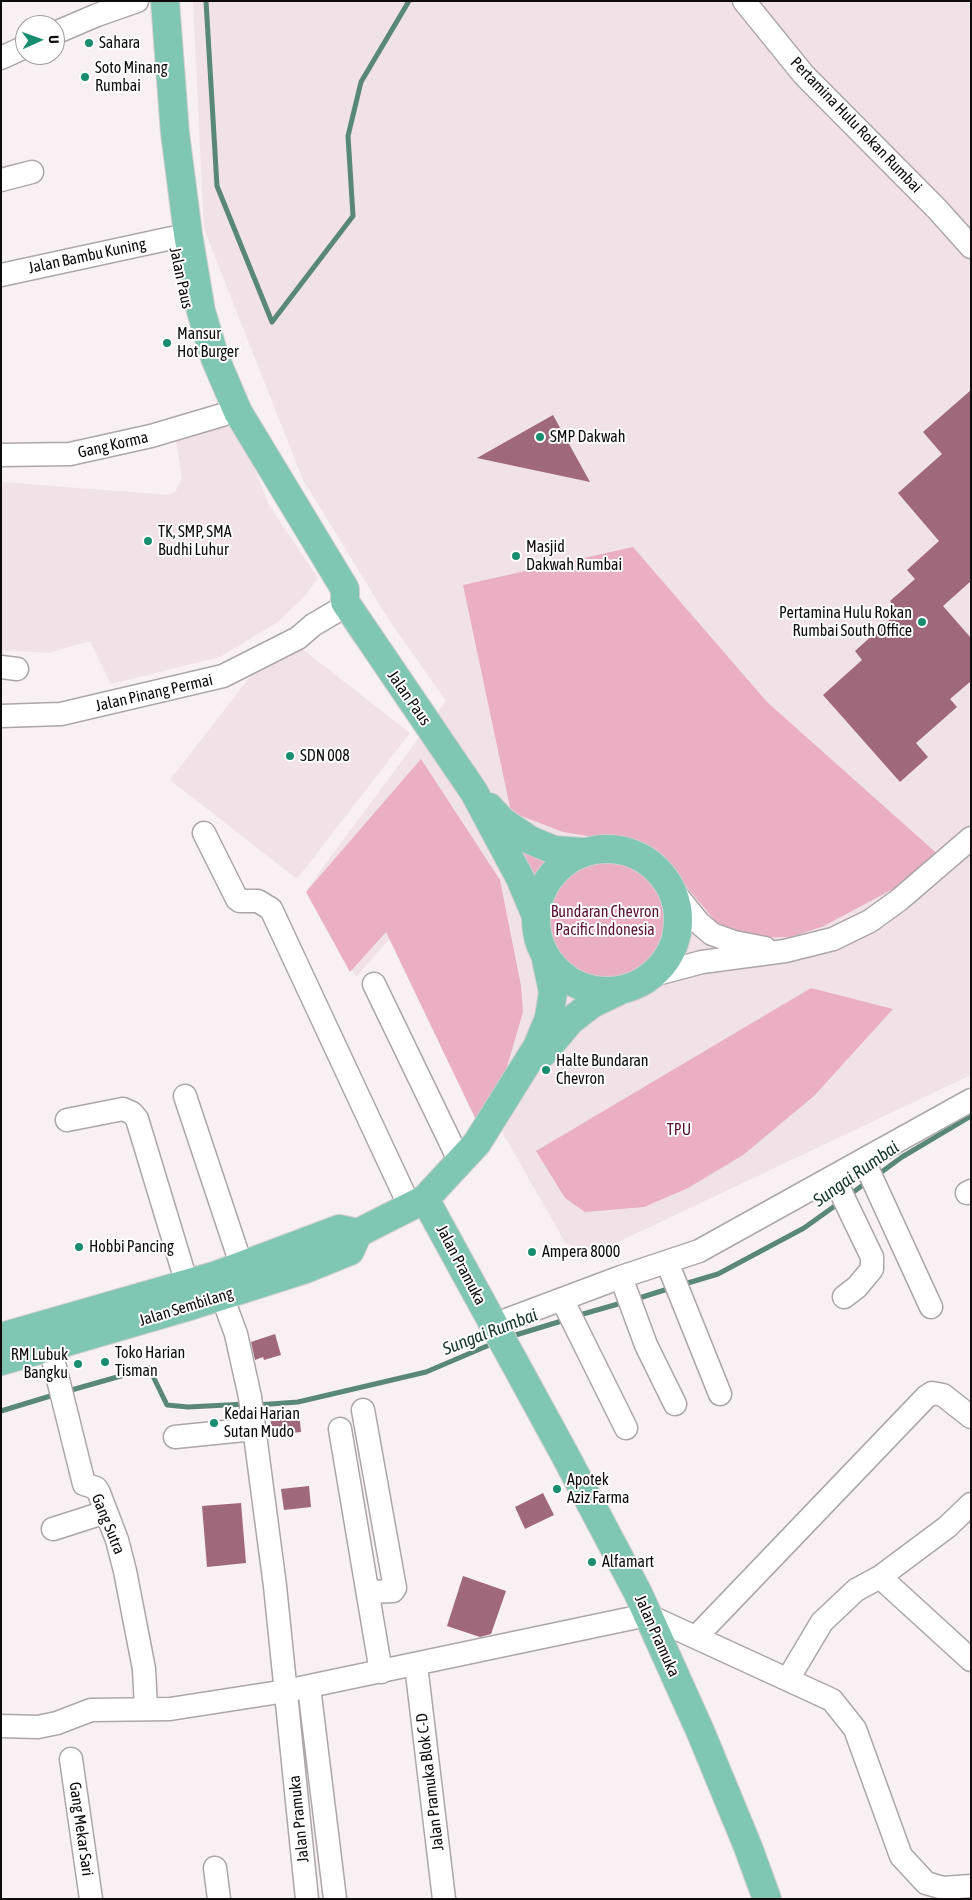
<!DOCTYPE html>
<html>
<head>
<meta charset="utf-8">
<style>
  body { margin:0 }
  #map { position:relative; width:972px; height:1900px; overflow:hidden; background:#f8f0f2; font-family:"Asap Condensed",sans-serif }
  canvas { display:block }
  .frame { position:absolute; inset:0; border:2px solid #0e0b0c; pointer-events:none }
  .north { position:absolute; left:15px; top:15px; width:50px; height:50px; box-sizing:border-box; background:#fff; border:1px solid #9f9d9e; border-radius:50%; rotate:88deg; font-size:14px; font-weight:700; line-height:20px; text-align:center; color:#0e0b0c }
  .north::after { content:''; display:block; margin:auto; width:18px; height:22px; background:#198d6f; clip-path:polygon(50% 0,100% 100%,50% 72%,0 100%) }
</style>
</head>
<body>
<div id="map">
<canvas width="972" height="1900"></canvas>
<div class="frame"></div>
<div class="north">U</div>
</div>
<script>
const ctx = document.querySelector('canvas').getContext('2d');
ctx.lineJoin = 'round';
function fillPath(path, color) { ctx.fillStyle = color; ctx.fill(path, 'evenodd'); }
const toPath = rows => new Path2D(rows.map(r => 'M' + r).join(''));
function trace(path, color, width, dash) { ctx.strokeStyle = color; ctx.lineWidth = width; ctx.lineCap = dash ? 'butt' : 'round'; ctx.setLineDash(dash || []); ctx.stroke(path); }
function label(font, color, halo, rows, align = 'center') {
  ctx.font = font + ' "Asap Condensed",sans-serif'; ctx.lineWidth = 4; ctx.setLineDash([]); ctx.textBaseline = 'middle'; ctx.strokeStyle = halo; ctx.fillStyle = color; for (const [text, x, y, turn = 0] of rows) {
    ctx.save(); ctx.translate(x, y); ctx.rotate((+turn || 0) * Math.PI / 180); ctx.textAlign = isNaN(turn) ? turn : align; if (halo) ctx.strokeText(text, 0, 0); ctx.fillText(text, 0, 0); ctx.restore();
  }
}
fillPath(toPath([
  [193,1,971,1,971,1075,597,1252,566,1244,391,937,356,977,307,889,446,701,389,620,303,480,204,229],
  [235,418,269,505,318,578,304,597,278,622,220,657,111,684,90,641,48,653,1,650,1,482,168,495,175,492,182,479,175,434],
  [283,634,410,733,297,879,170,780]
]), '#f1e2e7');
fillPath(toPath([
  [633,547,767,702,942,858,904,883,824,926,791,937,753,938,716,922,667,863,648,846,563,832,511,812,463,585],
  [421,759,500,880,521,986,523,1012,502,1084,477,1122,386,932,350,972,306,892],
  [499,828,556,858,536,878],
  '543 921a62 62 0 1 1 124 0a62 62 0 1 1-124 0Z',
  [811,988,893,1009,814,1096,743,1155,688,1188,644,1207,585,1212,565,1198,536,1151]
]), '#eaafc2');
trace(toPath([
  [206,1,217,186,272,322],
  [272,322,353,216,348,136,361,82,409,1],
  [876,1176,902,1157,971,1116],
  [848,1196,867,1182],
  [681,1285,718,1274,804,1228,839,1203],
  [636,1299,671,1288],
  [576,1316,625,1302],
  [509,1337,565,1320],
  [68,1391,149,1368,167,1405,188,1407,246,1404],
  [257,1405,298,1402,426,1372,494,1343],
  [1,1411,57,1394]
]), '#5a8878', 5);
fillPath(toPath([
  [971,390,971,581,943,606,971,638,971,681,950,699,957,707,916,743,928,757,900,782,823,695,862,660,855,651,897,613,890,601,915,579,907,570,939,541,898,493,942,454,923,432],
  [553,415,590,482,477,458],
  [275,1334,281,1355,264,1360,263,1357,255,1360,251,1342],
  [299,1411,301,1432,272,1435,270,1413],
  [309,1486,311,1507,284,1510,281,1489],
  [543,1493,554,1515,525,1529,515,1507],
  [241,1503,246,1563,207,1567,202,1506],
  [463,1576,506,1591,491,1634,480,1637,447,1626]
]), '#a0687b');
const minor = toPath([
  [744,1,804,75,937,209,971,247],
  [55,33,97,15,137,1],
  [1,58,25,47],
  [1,180,32,172],
  [1,275,172,238],
  [1,455,70,454,151,436,222,415],
  [1,667,17,669],
  [1,716,61,714,223,676,298,638,313,625,347,605],
  [204,833,237,899,240,901,258,901,271,909,410,1207],
  [671,888,699,923,712,934,734,942,765,948],
  [653,975,702,962,785,951,833,939,870,921,899,900,971,838],
  [374,984,459,1160],
  [185,1096,242,1267],
  [67,1120,123,1109,132,1113,137,1119,187,1284],
  [864,1161,931,1307],
  [834,1178,872,1257,872,1269,857,1287,844,1297],
  [967,1193,971,1191],
  [667,1262,720,1394],
  [621,1277,646,1345,675,1404],
  [222,1296,236,1334,250,1397,275,1586,307,1899],
  [562,1299,626,1428],
  [493,1325,621,1277,699,1251,971,1100],
  [50,1347,84,1484,96,1488,99,1493,117,1540,125,1571,144,1669,146,1709],
  [363,1410,395,1588,393,1591,369,1592],
  [340,1429,381,1672],
  [175,1437,254,1429],
  [53,1529,106,1512],
  [880,1577,971,1660],
  [696,1637,926,1397,932,1393,943,1395,971,1417],
  [416,1665,444,1899],
  [788,1679,822,1622,856,1590,880,1577,947,1527,971,1504],
  [309,1687,335,1899],
  [1,1726,38,1727,57,1723,91,1710,170,1709,286,1691,647,1615,832,1700,855,1729,901,1856,926,1883,943,1888,971,1886],
  [71,1759,91,1899],
  [215,1868,219,1899]
]);
const major = toPath([
  [165,1,175,133,188,234,201,311,215,358,238,412,345,589,345,602,474,792,520,878,536,916],
  [489,807,502,821,530,840,554,850,583,852],
  '536 920a71 71 0 1 1 142 0a71 71 0 1 1-142 0Z',
  [543,1053,570,1021,592,1004,617,992],
  [425,1199,565,1455,638,1593,701,1733,748,1847,767,1899],
  [1,1337,214,1276,339,1229,358,1233],
  [1,1361,193,1305,303,1270,350,1251,358,1233,425,1199,477,1143,537,1047,549,1018,553,992,546,959]
]);
trace(minor, '#ada6a8', 25);
trace(major, '#cfcece', 30);
trace(minor, '#fff', 22);
trace(major, '#7fc6b3', 28);
for (const [x, y, r, color] of [
  [89,43,5,"#198d6f"],
  [85,77,5,"#198d6f"],
  [167,343,5,"#198d6f"],
  [540,437,5,"#198d6f"],
  [148,541,5,"#198d6f"],
  [516,556,5,"#198d6f"],
  [922,622,5,"#198d6f"],
  [290,756,5,"#198d6f"],
  [546,1070,5,"#198d6f"],
  [79,1247,5,"#198d6f"],
  [532,1252,5,"#198d6f"],
  [105,1362,5,"#198d6f"],
  [78,1364,5,"#198d6f"],
  [214,1423,5,"#198d6f"],
  [557,1489,5,"#198d6f"],
  [592,1562,5,"#198d6f"]
]) { const dot = new Path2D(); dot.arc(x, y, r, 0, 2 * Math.PI); ctx.fillStyle = color; ctx.fill(dot); trace(dot, '#fff', 2); }
label('16px', '#0e0b0c', '#fff', [
  ["Sahara",99,43],
  ["Soto Minang",95,68],
  ["Rumbai",95,86],
  ["Mansur",177,334],
  ["Hot Burger",177,352],
  ["SMP Dakwah",550,437],
  ["TK, SMP, SMA",158,532],
  ["Budhi Luhur",158,550],
  ["Masjid",526,547],
  ["Dakwah Rumbai",526,565],
  ["Pertamina Hulu Rokan",912,613,"right"],
  ["Rumbai South Office",912,631,"right"],
  ["SDN 008",300,756],
  ["Halte Bundaran",556,1061],
  ["Chevron",556,1079],
  ["Hobbi Pancing",89,1247],
  ["Ampera 8000",542,1252],
  ["Toko Harian",115,1353],
  ["Tisman",115,1371],
  ["RM Lubuk",68,1355,"right"],
  ["Bangku",68,1373,"right"],
  ["Kedai Harian",224,1414],
  ["Sutan Mudo",224,1432],
  ["Apotek",567,1480],
  ["Aziz Farma",567,1498],
  ["Alfamart",602,1562]
], 'left');
label('16px', '#0e0b0c', '#fff', [
  ["Pertamina Hulu Rokan Rumbai",856,125,46],
  ["Jalan Bambu Kuning",87,256,-12],
  ["Jalan Paus",181,278,78],
  ["Gang Korma",113,445,-13],
  ["Jalan Pinang Permai",154,693,-13],
  ["Jalan Paus",409,698,55],
  ["Jalan Pramuka",461,1265,62],
  ["Jalan Sembilang",186,1307,-17],
  ["Gang Sutra",108,1524,68],
  ["Jalan Pramuka",657,1636,66],
  ["Jalan Pramuka Blok C-D",430,1782,-97],
  ["Jalan Pramuka",299,1819,-96],
  ["Gang Mekar Sari",81,1829,82]
]);
label('16px', '#591232', '#fff', [
  ["Bundaran Chevron",605,912],
  ["Pacific Indonesia",605,930],
  ["TPU",679,1130]
]);
label('italic 18px', '#17372d', '#fff', [
  ["Sungai Rumbai",856,1174,-35],
  ["Sungai Rumbai",490,1332,-21]
]);
</script>
</body>
</html>
